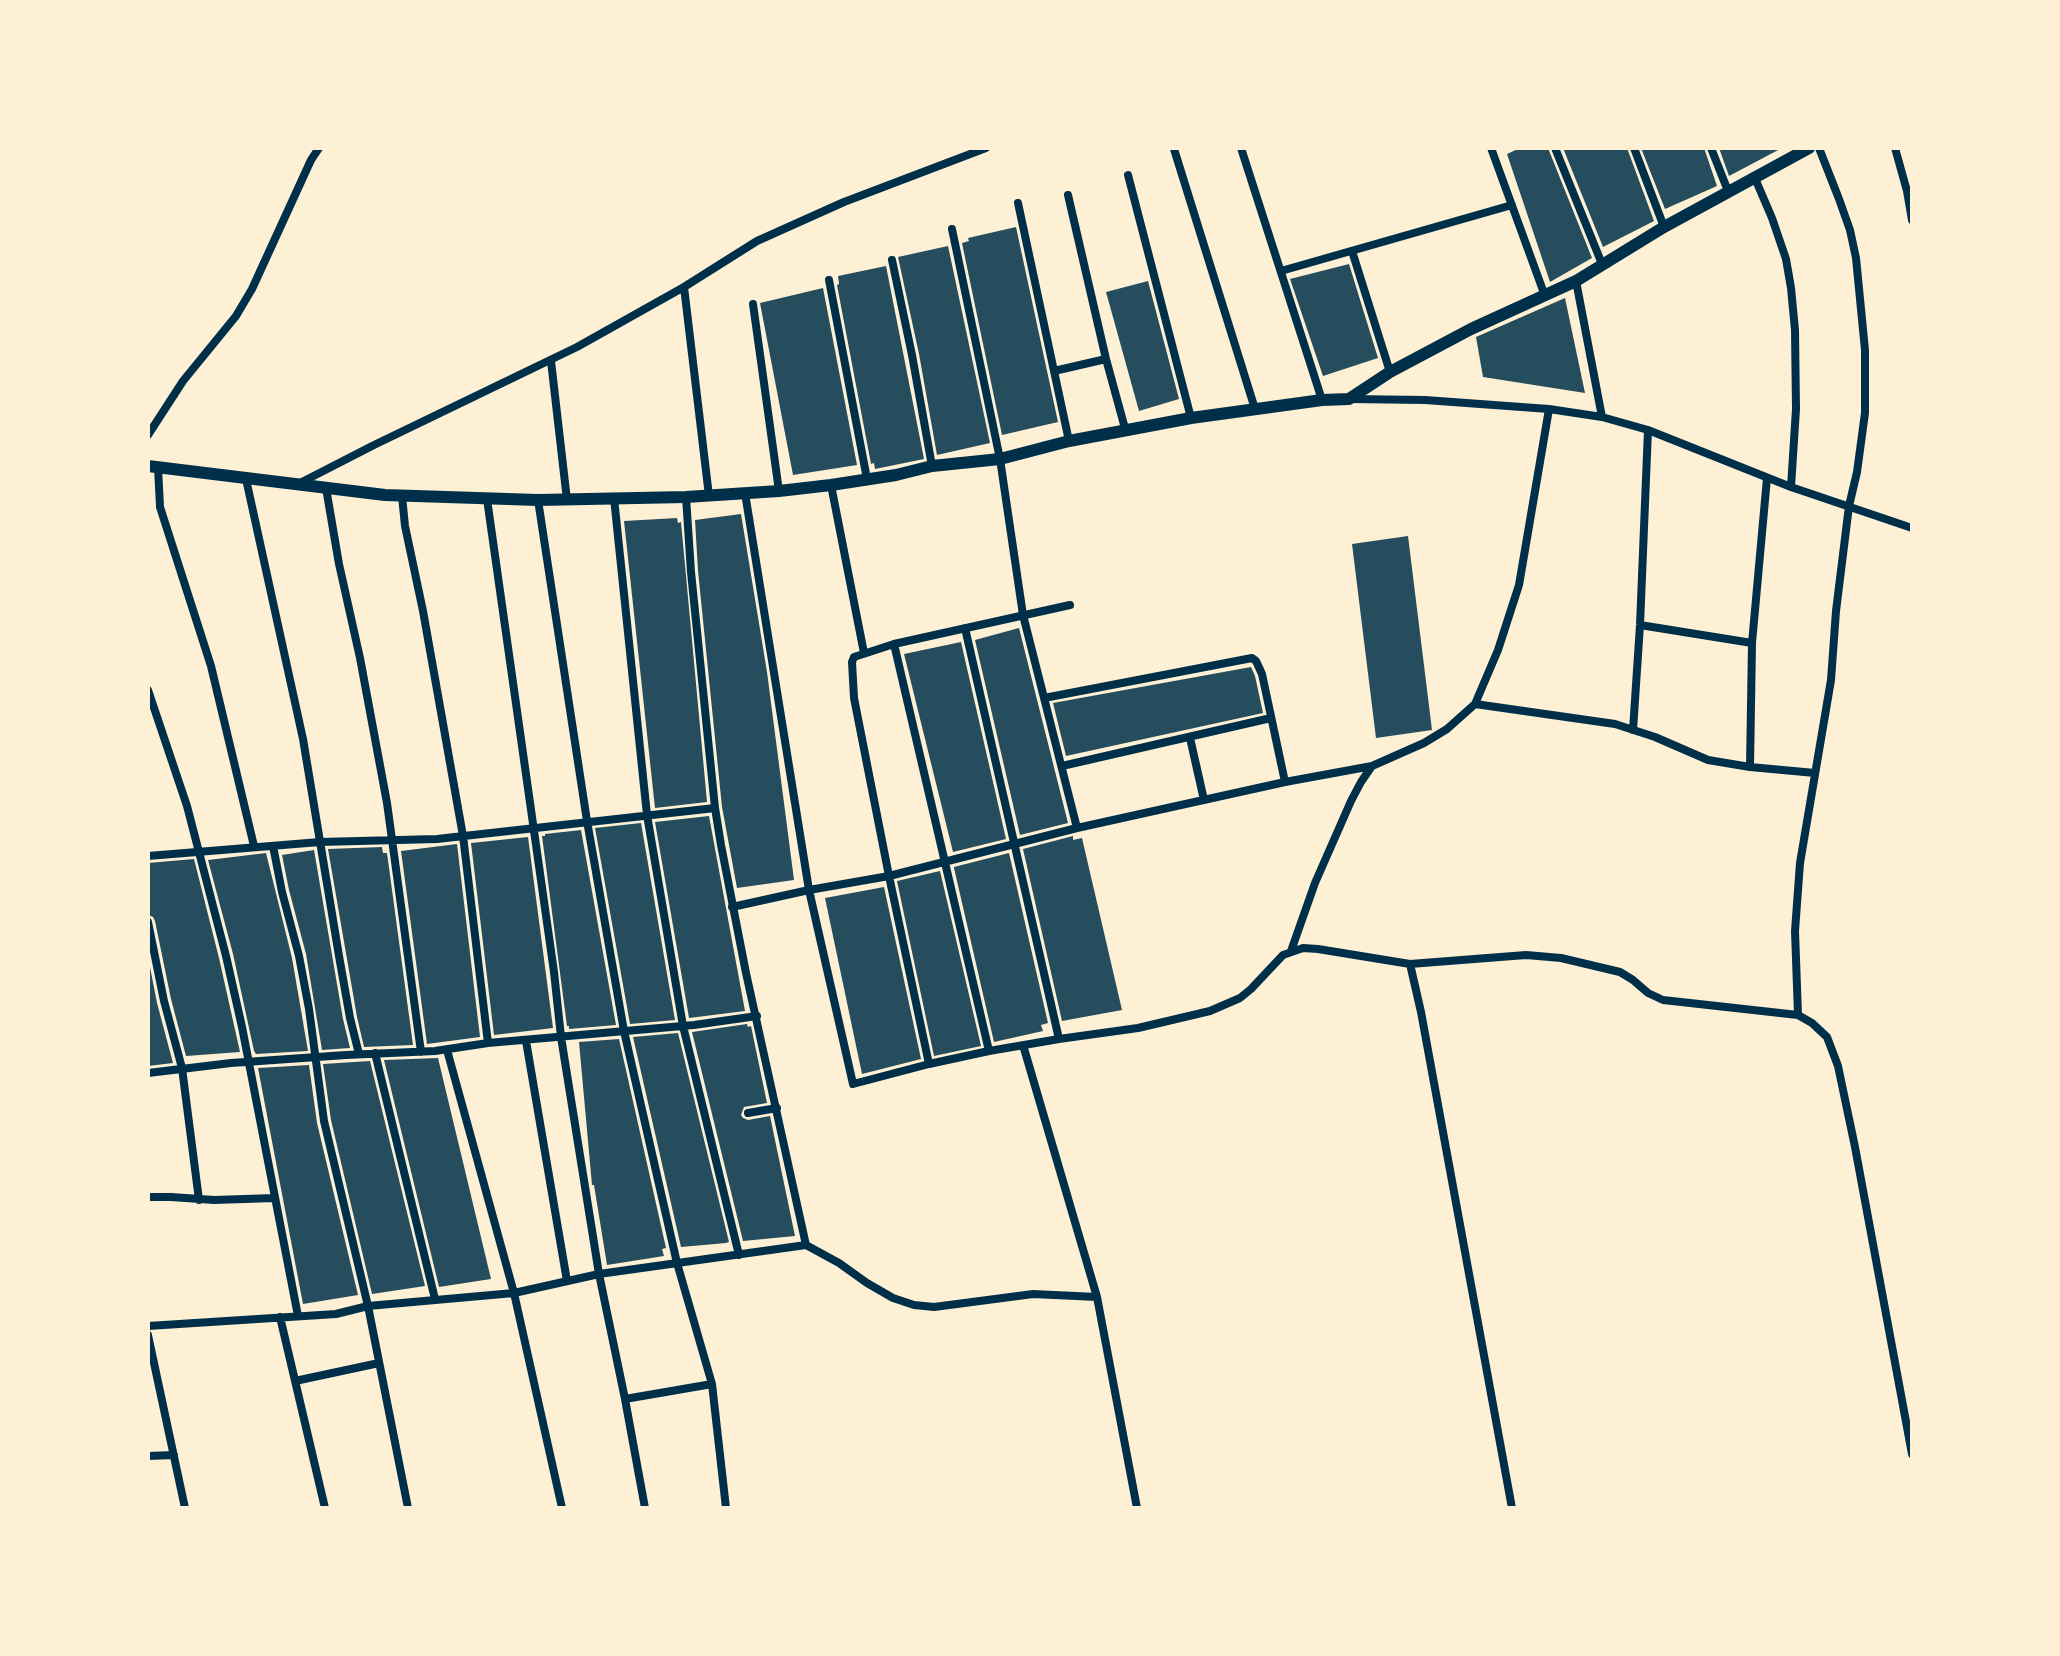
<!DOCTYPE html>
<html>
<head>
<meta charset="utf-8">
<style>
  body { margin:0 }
  #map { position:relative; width:2060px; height:1656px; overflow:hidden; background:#fdf0d5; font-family:Quicksand,sans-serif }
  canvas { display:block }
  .frame { position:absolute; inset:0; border:150px solid #fdf0d5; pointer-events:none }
</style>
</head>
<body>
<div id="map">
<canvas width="2060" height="1656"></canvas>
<div class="frame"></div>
</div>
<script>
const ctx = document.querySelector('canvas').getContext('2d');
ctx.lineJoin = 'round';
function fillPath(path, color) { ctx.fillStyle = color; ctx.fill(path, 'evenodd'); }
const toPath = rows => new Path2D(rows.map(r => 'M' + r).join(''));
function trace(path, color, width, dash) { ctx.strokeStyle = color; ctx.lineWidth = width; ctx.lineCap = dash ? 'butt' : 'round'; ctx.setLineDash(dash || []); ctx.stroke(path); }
fillPath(toPath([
  [1520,148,1548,148,1592,258,1550,282,1507,154],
  [1563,148,1627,148,1654,221,1603,247],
  [1641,148,1704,148,1717,186,1665,209],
  [1719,148,1782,148,1729,176],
  [1016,227,1058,422,1002,435,962,243,969,241,968,238],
  [948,246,990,443,937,455,919,354,898,257],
  [1349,264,1378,358,1323,376,1290,279],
  [886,266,924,459,875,469,874,463,871,464,837,285,839,284,838,276],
  [1148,281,1179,399,1139,411,1106,292],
  [823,288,857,465,793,475,760,303],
  [1565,298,1585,393,1483,377,1476,337],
  [741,514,767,672,794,880,737,888,722,807,698,571,695,520],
  [677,518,678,523,681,522,707,802,655,808,624,521],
  [1408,536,1432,730,1376,738,1352,544],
  [1019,628,1068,823,1020,835,975,640],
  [961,642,1006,839,953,852,904,654],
  [1251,667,1255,676,1263,713,1066,756,1053,703],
  [709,816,745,1011,689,1018,655,822],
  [641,823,675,1020,630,1024,595,828],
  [581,830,616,1025,569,1029,569,1026,567,1026,542,836,545,836,545,834],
  [1073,836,1073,840,1082,838,1122,1010,1062,1021,1023,849],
  [528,837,553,1028,494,1035,471,843],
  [457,844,480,1037,427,1044,401,851],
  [382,847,383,853,387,853,413,1045,364,1047,357,1017,328,849],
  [314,850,343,1019,350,1048,322,1050,306,954,289,890,282,855],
  [266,853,292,958,308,1051,256,1054,254,1051,233,954,208,860],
  [1009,853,1048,1023,1041,1025,1043,1031,994,1042,954,868,954,867],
  [194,859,219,958,240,1052,186,1056,171,999,155,921,153,917,148,915,148,863],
  [940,871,981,1046,934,1056,897,881],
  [884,887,921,1059,862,1074,825,898],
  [148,957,157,1003,173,1063,148,1066],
  [747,1024,748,1027,751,1026,767,1103,744,1107,741,1115,743,1118,748,1120,770,1116,795,1236,743,1241,692,1032],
  [678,1033,729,1242,726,1243,681,1247,633,1037],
  [619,1039,666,1248,662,1249,664,1256,607,1265,594,1185,592,1185,579,1042],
  [438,1058,491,1279,439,1287,384,1060],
  [370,1061,425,1286,372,1294,331,1120,323,1064],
  [309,1065,317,1123,358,1295,303,1304,258,1068]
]), '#264d5e');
trace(toPath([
  [1241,148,1322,400],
  [1491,148,1545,296],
  [1555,148,1602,264],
  [1634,148,1664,227],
  [1711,148,1728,191],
  [1895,148,1907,191,1912,220],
  [1174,149,1255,409],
  [1128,175,1191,418],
  [1754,176,1772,218,1786,259,1791,288,1795,330,1796,409,1791,487],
  [1068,195,1106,359,1126,432],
  [1018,203,1069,441],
  [952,229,1000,459,1023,615,1077,828],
  [1352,251,1390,372],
  [892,260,912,355,932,466],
  [1281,271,1512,205],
  [829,280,867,479],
  [1576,281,1602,417],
  [684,287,709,496],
  [753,304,779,491],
  [551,361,567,500],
  [1054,371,1106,359],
  [1349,399,1425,400,1549,409,1602,417,1648,430,1791,487,1912,528],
  [148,435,183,381,236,316,252,289,311,160,319,148],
  [158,467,160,507,211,666,254,846],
  [246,479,303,739,339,956,350,1018,359,1054],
  [298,484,374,445,577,347,684,287,757,241,844,202,986,148],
  [831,485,864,653],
  [326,488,339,564,360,658,387,803,421,1052],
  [745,493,809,890,853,1084,929,1064,989,1051,1059,1039,1138,1028,1210,1011,1240,998,1251,989,1283,955,1303,948,1318,949,1410,964,1526,955,1561,958,1620,972,1633,980,1648,993,1663,1000,1798,1015,1812,1023,1827,1037,1838,1066,1855,1147,1912,1454],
  [402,496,405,526,423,611,463,836,488,1043],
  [686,497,691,572,715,808,721,845,746,973,806,1245],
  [614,498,647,815,683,1026,739,1255],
  [487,499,554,972,561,1037,599,1274,625,1399,645,1508],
  [538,500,587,821,624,1031,677,1263,712,1384,726,1508],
  [1640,625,1752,643],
  [965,628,1059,1039],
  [894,644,989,1051],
  [148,690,187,806,226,956,242,1027,298,1316],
  [1044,698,1252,658,1256,661,1262,674,1285,782],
  [1475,704,1615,724,1655,737,1708,760,1750,767,1815,773],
  [1633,730,1640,625,1648,430],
  [1190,738,1204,800],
  [1062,766,1271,718],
  [1750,767,1752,643,1767,478],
  [273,846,282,892,299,956,309,1009,324,1121,368,1306,408,1508],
  [148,856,320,842,437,839,715,808],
  [732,907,809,890,889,876,1077,828,1285,782,1372,766],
  [148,922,164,1001,182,1068,199,1200],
  [1291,951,1315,883,1351,801,1361,782,1372,766,1424,743,1447,729,1475,704,1498,650,1519,585,1549,409],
  [1410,964,1421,1012,1512,1508],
  [1798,1015,1795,931,1800,863,1831,680,1836,611,1849,506,1857,472,1865,413,1865,350,1856,258,1850,230,1839,199,1819,148],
  [526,1041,567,1281],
  [1023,1045,1097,1297,1137,1508],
  [447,1050,514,1293,562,1508],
  [375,1053,435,1299],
  [929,1064,889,876,854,698,852,662,854,657,894,644,1070,605],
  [148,1073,231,1063,346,1055,435,1051,488,1043,694,1025,757,1016],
  [748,1113,777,1108],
  [148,1197,171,1197,214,1200,275,1198],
  [280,1317,325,1508],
  [148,1326,336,1314,368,1306,514,1293,599,1274,806,1245,839,1263,867,1283,893,1298,914,1305,934,1307,1033,1294,1097,1297],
  [148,1335,185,1508],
  [295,1381,379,1363],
  [625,1399,712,1384],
  [148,1456,174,1455]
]), '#003049', 8);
trace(toPath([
  [148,466,385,495,538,500,686,497,779,491,831,485,896,475,932,466,1000,459,1069,441,1191,418,1322,400,1349,399,1390,372,1471,329,1576,281,1664,227,1809,148]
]), '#003049', 12);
</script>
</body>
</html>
